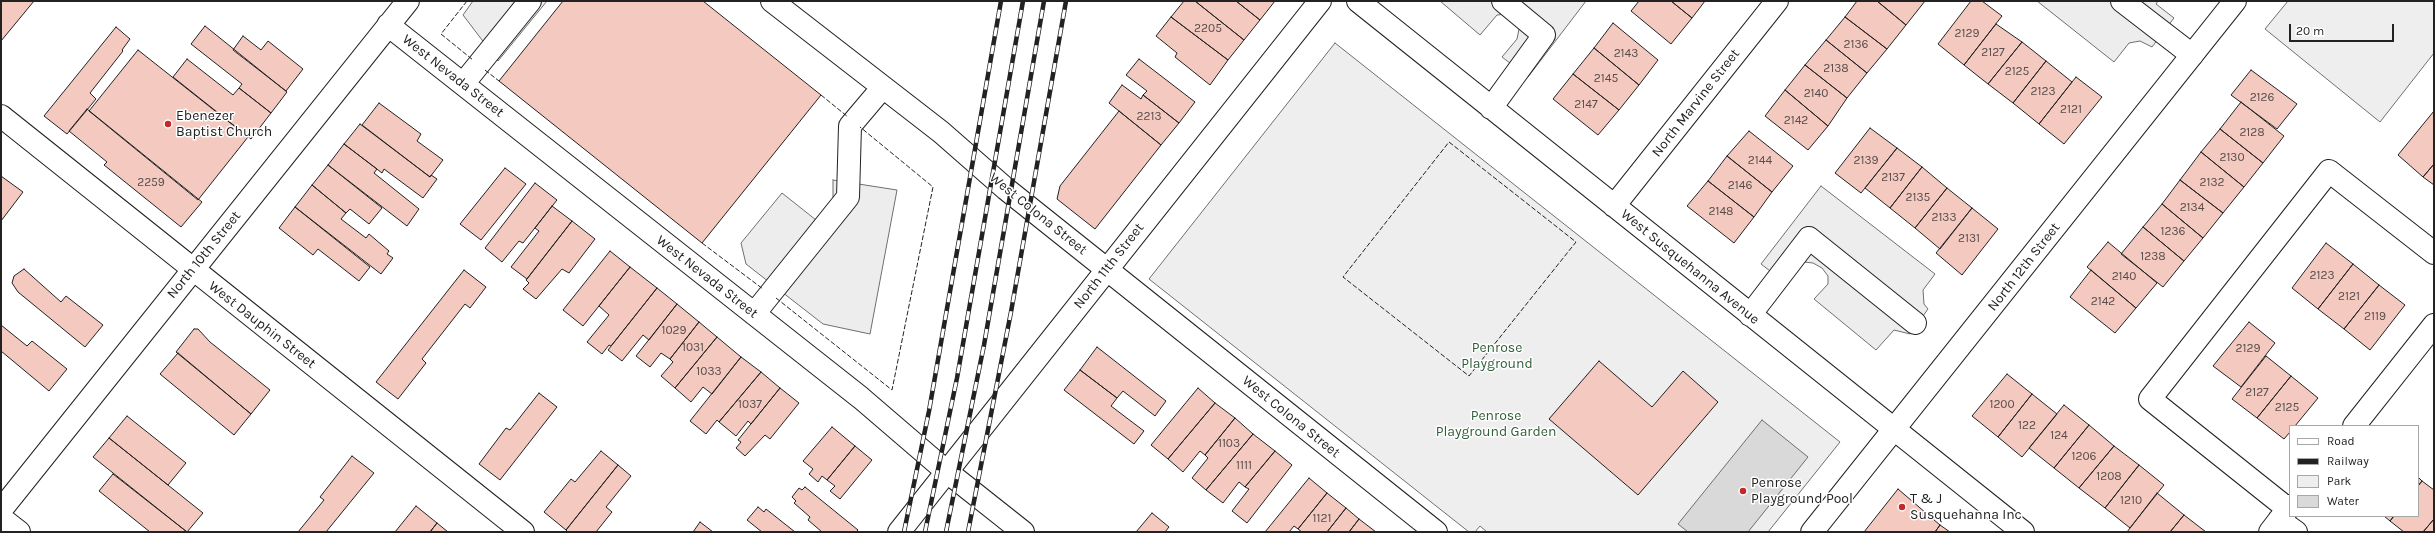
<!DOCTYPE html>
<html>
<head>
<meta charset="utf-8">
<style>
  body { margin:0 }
  #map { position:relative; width:2435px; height:533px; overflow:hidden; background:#fff; font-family:Karla,sans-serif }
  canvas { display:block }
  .frame { position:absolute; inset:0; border:2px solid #222; pointer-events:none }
  .legend { position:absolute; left:2289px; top:425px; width:130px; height:92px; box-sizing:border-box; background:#fff; border:1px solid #a7a7a7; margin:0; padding:5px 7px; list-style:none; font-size:12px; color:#222 }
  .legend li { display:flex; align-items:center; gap:8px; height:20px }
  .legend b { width:20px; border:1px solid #a7a7a7 }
  .scale { position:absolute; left:2289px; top:24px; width:105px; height:18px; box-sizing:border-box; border:2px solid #222; border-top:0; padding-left:5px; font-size:12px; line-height:14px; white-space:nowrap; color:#222; -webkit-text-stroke:3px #fff; paint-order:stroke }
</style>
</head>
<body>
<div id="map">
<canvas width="2435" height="533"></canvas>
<div class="frame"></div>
<ul class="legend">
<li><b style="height:5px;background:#fff"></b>Road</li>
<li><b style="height:5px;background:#222"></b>Railway</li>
<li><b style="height:11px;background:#eee"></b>Park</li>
<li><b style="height:11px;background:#d9d9d9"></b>Water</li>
</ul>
<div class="scale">20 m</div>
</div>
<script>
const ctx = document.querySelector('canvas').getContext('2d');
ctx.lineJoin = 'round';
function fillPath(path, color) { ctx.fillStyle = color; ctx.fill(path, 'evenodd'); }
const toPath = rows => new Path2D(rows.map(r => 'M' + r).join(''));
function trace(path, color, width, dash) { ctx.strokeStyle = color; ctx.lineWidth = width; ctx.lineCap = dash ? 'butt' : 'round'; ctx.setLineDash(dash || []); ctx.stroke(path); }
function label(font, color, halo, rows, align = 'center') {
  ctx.font = font + ' Karla,sans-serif'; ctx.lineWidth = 3; ctx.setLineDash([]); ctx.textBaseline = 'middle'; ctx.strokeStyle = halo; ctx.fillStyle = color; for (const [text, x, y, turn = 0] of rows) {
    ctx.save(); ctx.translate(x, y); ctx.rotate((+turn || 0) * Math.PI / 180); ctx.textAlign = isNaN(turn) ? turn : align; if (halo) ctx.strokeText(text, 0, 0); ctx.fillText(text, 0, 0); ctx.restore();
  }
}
const green = toPath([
  [2288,1,2434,1,2434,53,2380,122,2265,29,2288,1],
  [1335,43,1840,442,1768,532,1487,532,1480,526,1475,532,1469,532,1149,279,1335,43]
]);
fillPath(green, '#eee');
trace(green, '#6f6f6f', 1);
const parking = toPath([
  [473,1,547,1,498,61,463,15,473,1],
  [1440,1,1586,1,1528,77,1502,57,1517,39,1519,29,1514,20,1507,14,1497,15,1480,35,1440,1],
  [2037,1,2158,1,2156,4,2174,18,2152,47,2140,41,2129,43,2114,62,2037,1],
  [833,180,897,190,870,334,823,324,746,264,741,243,782,193,816,220,833,202,833,180],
  [1821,186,1935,274,1923,290,1924,304,1928,309,1910,334,1894,330,1876,350,1814,299,1828,284,1828,276,1822,268,1813,263,1804,262,1787,284,1761,264,1821,186]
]);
fillPath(parking, '#ededed');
trace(parking, '#6f6f6f', 1);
const water = toPath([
  [1762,420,1808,457,1748,532,1688,532,1678,524,1762,420]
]);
fillPath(water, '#d9d9d9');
trace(water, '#6f6f6f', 1);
const building = toPath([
  [1,1,34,1,1,41,1,1],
  [563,1,703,1,821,95,702,243,499,81,563,1],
  [1184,1,1195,1,1244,40,1228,60,1171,17,1184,1],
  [1195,1,1236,1,1260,20,1244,40,1195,1],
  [1236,1,1275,1,1260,20,1236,1],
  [1639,1,1671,1,1692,18,1671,44,1631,11,1639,1],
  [1671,1,1705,1,1692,18,1671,1],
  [1857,1,1877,1,1906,25,1887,49,1845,17,1857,1],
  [1877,1,1925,1,1906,25,1877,1],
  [1971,1,1982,1,2002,16,1964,65,1938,44,1971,1],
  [1171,17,1228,60,1210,85,1175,57,1177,53,1156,36,1171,17],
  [1845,17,1887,49,1867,73,1826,40,1845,17],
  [1613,23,1658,60,1639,85,1594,48,1613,23],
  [1996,24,2022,42,1988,84,1964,65,1996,24],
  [205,26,287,92,271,113,239,88,242,84,191,44,205,26],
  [116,27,130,39,122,50,123,51,90,93,96,99,67,134,44,116,116,27],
  [243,36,261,50,268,41,303,69,286,91,233,50,243,36],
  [1826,40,1867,73,1847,98,1805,65,1826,40],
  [2022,42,2046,61,2013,103,1988,84,2022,42],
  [1594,48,1639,85,1619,110,1573,74,1594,48],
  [138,50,248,137,198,200,89,111,138,50],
  [187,59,233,95,239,88,271,113,251,139,173,77,187,59],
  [1139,59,1195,102,1179,123,1143,95,1147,91,1126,75,1139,59],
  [2046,61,2072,82,2039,124,2013,103,2046,61],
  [1805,65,1847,98,1828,126,1785,90,1805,65],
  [2251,70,2297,104,2277,129,2231,95,2251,70],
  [1573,74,1619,110,1598,135,1553,99,1573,74],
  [2076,77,2102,97,2064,144,2039,124,2076,77],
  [1122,85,1141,99,1143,95,1179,123,1161,145,1109,103,1122,85],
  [1785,90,1828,126,1808,150,1765,116,1785,90],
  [2241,102,2284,136,2263,163,2220,129,2241,102],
  [379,103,421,134,417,141,443,160,430,177,362,125,379,103],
  [87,109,202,202,181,227,104,165,107,162,69,131,87,109],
  [1119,111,1161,145,1095,229,1057,199,1060,186,1119,111],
  [2434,111,2434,164,2423,177,2398,155,2434,111],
  [360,124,430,177,431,175,437,179,423,198,384,169,382,173,344,144,360,124],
  [1870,128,1897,148,1861,193,1835,173,1870,128],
  [2220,129,2263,163,2244,187,2201,152,2220,129],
  [1749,131,1793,166,1772,192,1727,156,1749,131],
  [344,144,377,169,374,173,419,209,407,226,328,165,344,144],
  [1897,148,1922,167,1890,208,1865,188,1897,148],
  [2201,152,2244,187,2223,213,2180,180,2201,152],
  [1727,156,1772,192,1754,217,1708,181,1727,156],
  [2434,164,2434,185,2423,177,2434,164],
  [328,165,382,208,369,224,350,209,346,213,312,185,328,165],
  [1922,167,1947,188,1915,228,1890,208,1922,167],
  [505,168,526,184,481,240,460,224,505,168],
  [1,176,23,192,1,221,1,176],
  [2180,180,2223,213,2203,238,2162,204,2180,180],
  [1708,181,1754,217,1734,243,1687,206,1708,181],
  [535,183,557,200,523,243,519,241,502,262,485,248,535,183],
  [312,185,346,213,341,219,366,238,369,234,389,251,387,254,393,258,381,274,295,207,312,185],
  [1947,188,1972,208,1940,249,1915,228,1947,188],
  [2162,204,2203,238,2184,261,2143,227,2162,204],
  [552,206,572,221,527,279,511,267,539,231,535,228,552,206],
  [295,207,370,267,359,281,318,249,313,255,279,228,295,207],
  [1972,208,1998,229,1962,275,1936,253,1972,208],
  [572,221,595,239,569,273,562,269,536,299,523,289,529,283,526,280,572,221],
  [2143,227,2184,261,2163,287,2121,254,2143,227],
  [2108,242,2157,283,2136,308,2087,267,2108,242],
  [2326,243,2353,264,2318,309,2292,288,2326,243],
  [610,251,630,267,583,326,563,310,610,251],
  [2353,264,2379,285,2344,329,2318,309,2353,264],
  [630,267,657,288,611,346,609,345,602,354,587,342,609,315,599,306,630,267],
  [24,269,61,302,66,296,103,325,85,347,18,292,12,283,14,276,24,269],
  [464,270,486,287,470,308,465,304,422,359,426,363,398,399,376,382,464,270],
  [2091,270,2136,308,2115,333,2070,297,2091,270],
  [2379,285,2405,305,2370,350,2344,329,2379,285],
  [657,288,677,304,649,340,643,335,622,361,608,350,657,288],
  [677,304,699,322,670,359,661,353,650,367,636,356,677,304],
  [699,322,717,337,675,388,661,376,673,362,670,359,699,322],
  [2249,322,2275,343,2241,387,2213,366,2249,322],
  [1,325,27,346,32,341,67,369,49,391,1,351,1,325],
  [194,329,198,329,210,342,270,390,251,414,176,352,194,329],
  [717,337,741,357,712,394,703,387,691,402,675,388,717,337],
  [1097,347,1166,401,1155,416,1123,391,1117,398,1080,370,1097,347],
  [178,353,251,414,234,435,160,374,178,353],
  [2266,356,2291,376,2257,418,2232,399,2266,356],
  [741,357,761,372,719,422,717,420,706,434,690,421,741,357],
  [1599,361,1652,407,1683,371,1718,402,1638,495,1549,419,1599,361],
  [1080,370,1117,398,1111,406,1144,431,1134,444,1064,390,1080,370],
  [761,372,780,388,751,424,748,421,736,436,719,422,761,372],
  [2007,374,2032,394,1998,437,1972,416,2007,374],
  [2291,376,2318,398,2295,426,2290,426,2290,432,2284,439,2257,418,2291,376],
  [780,388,799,403,770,439,765,435,745,456,736,448,741,442,738,440,780,388],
  [1198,388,1215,403,1168,459,1151,445,1198,388],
  [539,393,557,407,500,480,479,464,506,428,510,430,539,393],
  [2032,394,2057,414,2022,457,1998,437,2032,394],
  [1215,403,1235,418,1205,455,1200,451,1183,472,1168,459,1215,403],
  [2064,405,2089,425,2054,468,2029,448,2064,405],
  [127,416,186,463,168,485,109,438,127,416],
  [1235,418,1253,434,1206,490,1192,478,1208,458,1205,455,1235,418],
  [2089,425,2114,446,2079,488,2054,468,2089,425],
  [832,427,855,446,827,480,822,476,818,482,809,474,813,469,803,461,832,427],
  [1253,434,1275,451,1245,487,1239,482,1223,503,1206,490,1253,434],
  [109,438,203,513,187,532,93,457,109,438],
  [855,446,872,460,840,499,830,491,835,486,827,480,855,446],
  [2114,446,2139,465,2105,508,2079,488,2114,446],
  [601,451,618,465,566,530,544,512,571,479,575,482,601,451],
  [1275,451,1292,465,1247,523,1232,511,1249,489,1245,487,1275,451],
  [352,456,374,473,326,532,298,532,324,500,320,497,352,456],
  [618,465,631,476,606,507,612,512,596,532,568,532,566,530,618,465],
  [2139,465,2164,485,2130,528,2105,508,2139,465],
  [113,474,187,532,150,532,99,491,113,474],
  [2418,477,2422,481,2418,486,2418,477],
  [1309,478,1327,493,1298,529,1294,526,1289,532,1265,532,1309,478],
  [2422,481,2434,490,2434,519,2423,532,2404,532,2390,521,2394,516,2418,516,2418,486,2422,481],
  [805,487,858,530,856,532,822,532,808,520,810,517,794,503,796,501,792,497,799,488,802,490,805,487],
  [1898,489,1940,525,1935,532,1864,532,1898,489],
  [1327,493,1346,508,1327,532,1302,532,1298,529,1327,493],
  [2157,493,2184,515,2170,532,2127,532,2157,493],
  [416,506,437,523,430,532,395,532,416,506],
  [758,507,764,512,766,509,795,532,762,532,747,520,758,507],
  [1346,508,1359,519,1349,532,1327,532,1346,508],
  [1152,513,1169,527,1165,532,1136,532,1152,513],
  [2184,515,2206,532,2170,532,2184,515],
  [2384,516,2394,516,2390,521,2384,516],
  [1359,519,1376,532,1349,532,1359,519],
  [2434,519,2434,532,2423,532,2434,519],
  [700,522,713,532,693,532,700,522],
  [437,523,448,532,430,532,437,523],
  [1940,525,1950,532,1935,532,1940,525]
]);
fillPath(building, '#f3c9c0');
trace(building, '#222', 1);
const minor = toPath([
  [772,1,941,132,1006,189,1436,532],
  [1358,1,2023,532],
  [2122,1,2192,55],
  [388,25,861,398,946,471,1023,532],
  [463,84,530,1],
  [1491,108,1544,35,1503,1],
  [1,116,523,532],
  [1614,206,1777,1],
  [754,314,848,197,850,126,883,87],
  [1750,315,1809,238,1915,323],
  [2354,426,2434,325],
  [2288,509,2150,399,2329,171,2434,253],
  [1,510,408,1],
  [1,518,19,532],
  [2279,520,2296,532],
  [2270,532,2290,506]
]);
const major = toPath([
  [899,532,1320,1],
  [1812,532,2235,1]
]);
trace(minor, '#222', 24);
trace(major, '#222', 24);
trace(minor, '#fff', 22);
trace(major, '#fff', 22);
const rail = toPath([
  [904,532,929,411,1001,1],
  [925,532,957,378,1023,1],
  [946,532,984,345,1044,1],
  [968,532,1011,312,1066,1]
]);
trace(rail, '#222', 4.5);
trace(rail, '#fff', 3, [9]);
trace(toPath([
  [467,1,441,34,473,60],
  [485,70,499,81],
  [821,95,848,117],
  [1449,142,1576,242,1469,376,1343,277,1449,142],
  [702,243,763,289],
  [776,298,892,390,933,187,860,127]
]), '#222', 1, [5, 2]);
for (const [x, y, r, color] of [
  [168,124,4,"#c62828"],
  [1743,491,4,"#c62828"],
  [1902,507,4,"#c62828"]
]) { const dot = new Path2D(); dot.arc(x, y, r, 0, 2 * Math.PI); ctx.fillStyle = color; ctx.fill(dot); trace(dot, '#fff', 1.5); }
label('12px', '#564c4a', null, [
  ["2205",1208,29],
  ["2129",1967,34],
  ["2136",1856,45],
  ["2127",1993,53],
  ["2143",1626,54],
  ["2138",1836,69],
  ["2125",2017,72],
  ["2145",1606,79],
  ["2123",2043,92],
  ["2140",1816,94],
  ["2126",2262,98],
  ["2147",1586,105],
  ["2121",2071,110],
  ["2213",1149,117],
  ["2142",1796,121],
  ["2128",2252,133],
  ["2130",2232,158],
  ["2144",1760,161],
  ["2139",1866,161],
  ["2137",1893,178],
  ["2259",151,183],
  ["2132",2212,183],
  ["2146",1740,186],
  ["2135",1918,198],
  ["2134",2192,208],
  ["2148",1721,212],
  ["2133",1944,218],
  ["1236",2173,232],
  ["2131",1969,239],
  ["1238",2153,257],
  ["2123",2322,276],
  ["2140",2124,277],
  ["2121",2349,297],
  ["2142",2103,302],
  ["2119",2375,317],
  ["1029",674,331],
  ["1031",693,348],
  ["2129",2248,349],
  ["1033",709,372],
  ["2127",2257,393],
  ["1037",750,405],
  ["1200",2002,405],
  ["2125",2287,408],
  ["122",2027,426],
  ["124",2059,436],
  ["1103",1229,444],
  ["1206",2084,457],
  ["1111",1244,466],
  ["1208",2109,477],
  ["1210",2131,501],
  ["1121",1322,519]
]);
label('14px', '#222', '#fff', [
  ["West Nevada Street",453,76,38],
  ["North Marvine Street",1696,103,-52],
  ["West Colona Street",1038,214,39],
  ["North 10th Street",204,255,-51],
  ["North 11th Street",1109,266,-52],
  ["West Susquehanna Avenue",1690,267,39],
  ["North 12th Street",2024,267,-52],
  ["West Nevada Street",707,277,38],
  ["West Dauphin Street",262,325,38],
  ["West Colona Street",1291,417,39]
]);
label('14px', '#222', '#fff', [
  ["Ebenezer",176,116],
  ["Baptist Church",176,132],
  ["Penrose",1751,483],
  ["Playground Pool",1751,499],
  ["T & J",1910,499],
  ["Susquehanna Inc",1910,515]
], 'left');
label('14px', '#2f5e38', '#fff', [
  ["Penrose",1497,348],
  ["Playground",1497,364],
  ["Penrose",1496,416],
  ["Playground Garden",1496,432]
]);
</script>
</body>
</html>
